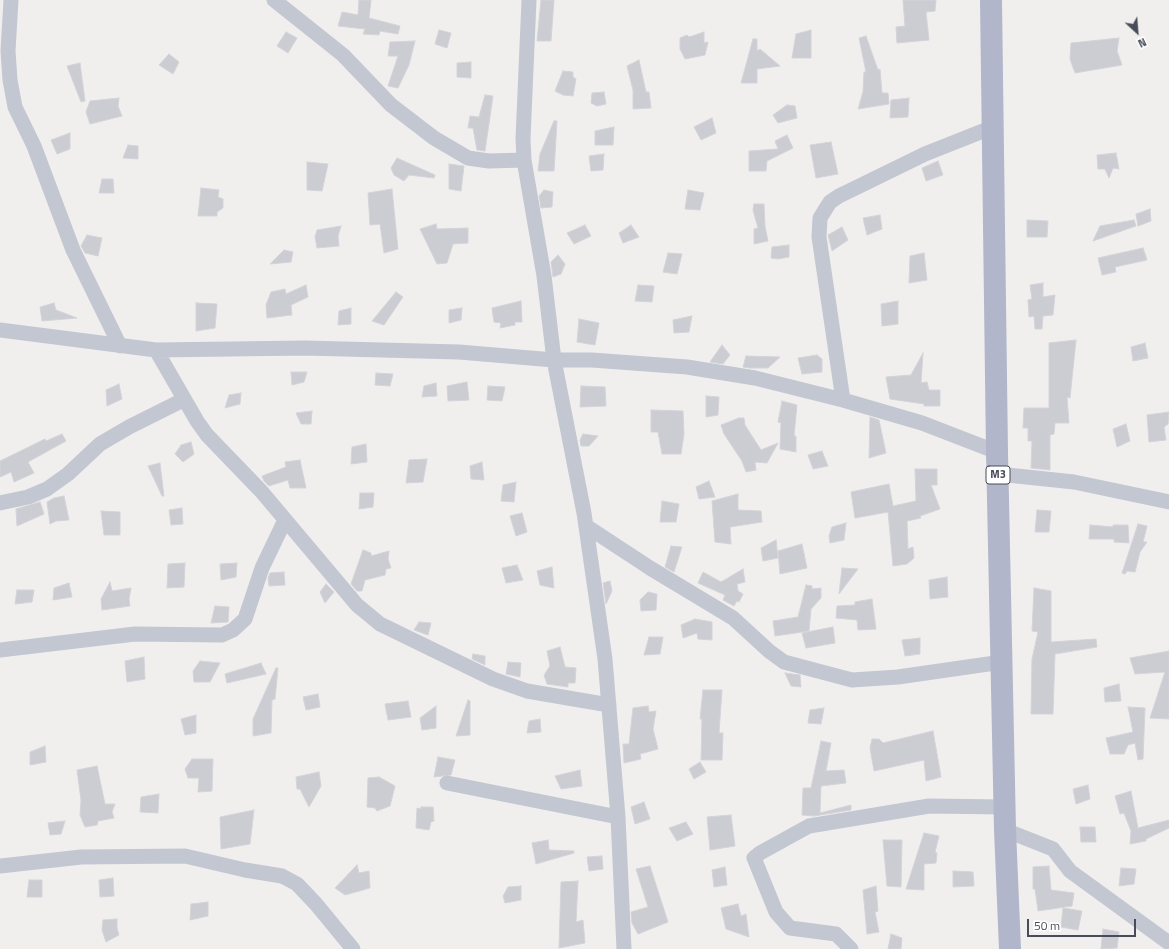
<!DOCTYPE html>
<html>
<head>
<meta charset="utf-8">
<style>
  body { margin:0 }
  #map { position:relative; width:1169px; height:949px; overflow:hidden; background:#f1efee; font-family:"Titillium Web",sans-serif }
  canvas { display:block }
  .north { position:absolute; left:1117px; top:12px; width:40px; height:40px; -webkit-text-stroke:3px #fff; paint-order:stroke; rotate:154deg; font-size:11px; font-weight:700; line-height:16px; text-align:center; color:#484c5a }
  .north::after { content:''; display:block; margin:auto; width:14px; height:18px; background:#484c5a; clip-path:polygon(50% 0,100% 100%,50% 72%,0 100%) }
  .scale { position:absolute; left:1027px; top:919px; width:109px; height:18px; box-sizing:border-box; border:2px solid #484c5a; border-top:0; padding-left:5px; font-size:12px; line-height:14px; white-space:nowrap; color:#484c5a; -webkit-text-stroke:3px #fff; paint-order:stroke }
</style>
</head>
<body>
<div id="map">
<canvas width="1169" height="949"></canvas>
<div class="north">N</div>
<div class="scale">50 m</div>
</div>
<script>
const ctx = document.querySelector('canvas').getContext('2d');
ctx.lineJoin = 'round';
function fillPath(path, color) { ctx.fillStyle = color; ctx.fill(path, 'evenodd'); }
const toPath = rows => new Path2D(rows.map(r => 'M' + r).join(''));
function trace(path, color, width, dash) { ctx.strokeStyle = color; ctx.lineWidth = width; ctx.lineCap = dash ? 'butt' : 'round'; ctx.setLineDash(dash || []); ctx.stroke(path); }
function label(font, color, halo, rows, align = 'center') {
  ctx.font = font + ' "Titillium Web",sans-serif'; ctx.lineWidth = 3; ctx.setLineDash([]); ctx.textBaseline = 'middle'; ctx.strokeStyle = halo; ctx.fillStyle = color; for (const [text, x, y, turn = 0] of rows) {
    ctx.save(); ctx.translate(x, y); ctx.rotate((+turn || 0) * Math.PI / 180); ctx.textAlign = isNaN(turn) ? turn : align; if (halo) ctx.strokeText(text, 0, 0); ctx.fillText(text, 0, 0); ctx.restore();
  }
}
const building = toPath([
  [359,0,371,0,369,18,400,26,398,34,380,31,379,35,363,34,365,29,338,26,342,12,358,15,359,0],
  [541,0,554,0,551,41,537,41,541,0],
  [903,0,936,0,935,11,926,12,929,40,897,43,896,27,905,26,903,0],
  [439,30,451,33,447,48,435,44,439,30],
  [811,30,811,58,792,58,796,34,811,30],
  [286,32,297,38,288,53,277,46,286,32],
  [704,32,704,43,708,42,705,55,685,59,680,49,680,38,687,35,689,37,704,32],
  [866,36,878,70,880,69,882,93,888,93,889,104,858,109,863,92,864,72,866,72,859,38,866,36],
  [1119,38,1117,51,1122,65,1075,73,1070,59,1071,43,1119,38],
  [753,39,757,39,757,51,760,49,780,66,757,69,757,83,741,83,753,39],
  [415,41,409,65,398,88,388,86,398,56,388,56,390,42,415,41],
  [169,54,179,62,173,74,159,65,169,54],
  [639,60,646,92,649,92,651,108,633,109,633,90,627,66,639,60],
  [471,62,471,78,457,77,457,63,471,62],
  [80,63,85,101,81,102,67,66,80,63],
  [563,71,573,72,573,77,576,79,573,96,563,95,555,91,563,71],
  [604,92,606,104,597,106,591,103,592,93,604,92],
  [485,95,493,96,485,151,477,150,473,128,468,128,470,116,479,117,485,95],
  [119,98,118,106,122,116,90,124,86,112,90,101,119,98],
  [909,98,908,117,890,118,891,100,909,98],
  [787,105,795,106,797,118,778,123,773,115,787,105],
  [712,118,716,133,701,140,694,127,712,118],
  [554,121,557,121,554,171,538,171,540,154,554,121],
  [614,127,613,145,595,145,595,131,614,127],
  [70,133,70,149,57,154,51,140,70,133],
  [787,135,793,148,767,161,766,171,749,171,749,151,778,149,775,141,787,135],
  [831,142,838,174,816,178,810,145,831,142],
  [128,145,138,146,138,159,123,158,128,145],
  [1116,153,1119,169,1113,168,1109,178,1105,169,1098,169,1097,155,1116,153],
  [604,154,603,170,591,171,589,156,604,154],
  [397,158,435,175,434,178,409,175,404,181,394,175,391,168,397,158],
  [938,161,943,175,926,181,922,168,938,161],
  [307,162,328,164,322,191,307,190,307,162],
  [449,164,464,166,461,191,449,189,449,164],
  [102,179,113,179,114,193,99,193,102,179],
  [201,188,219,190,218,197,223,199,223,208,217,212,217,216,198,216,201,188],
  [392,189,398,249,384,253,380,224,370,225,368,193,392,189],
  [544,190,553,192,552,207,541,208,539,196,544,190],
  [688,190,704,193,700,210,685,209,688,190],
  [754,204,764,204,765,226,768,241,754,244,754,229,758,228,753,210,754,204],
  [1150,209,1151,221,1138,226,1136,214,1150,209],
  [880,215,882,229,867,235,863,218,880,215],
  [1027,220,1048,221,1047,237,1027,237,1027,220],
  [1134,220,1136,226,1093,241,1100,226,1134,220],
  [436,224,437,229,468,228,468,243,453,244,447,263,437,264,420,229,436,224],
  [585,225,591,236,574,244,567,233,585,225],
  [631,225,639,237,623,243,619,233,631,225],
  [341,226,338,236,339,246,317,248,315,237,317,230,341,226],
  [842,227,848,240,832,251,828,235,842,227],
  [87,235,102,238,98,256,85,253,81,246,87,235],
  [789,245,789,257,778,259,771,258,772,247,789,245],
  [1143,248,1147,260,1115,267,1116,272,1102,275,1098,258,1143,248],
  [284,250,293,252,291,262,270,264,284,250],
  [668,253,682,254,677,274,663,272,668,253],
  [924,253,927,280,909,283,910,256,924,253],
  [558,255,565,264,561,274,553,277,551,262,558,255],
  [1043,283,1043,297,1055,295,1053,315,1043,316,1042,329,1035,329,1034,316,1029,317,1028,300,1032,299,1030,285,1043,283],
  [306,285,308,297,291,305,292,315,267,318,266,305,271,292,285,289,286,294,306,285],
  [638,285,654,286,652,302,635,301,638,285],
  [396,292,403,297,384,325,372,321,396,292],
  [521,301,522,322,515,322,515,325,500,328,501,323,494,322,492,308,521,301],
  [898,301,898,324,882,326,881,304,898,301],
  [54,303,56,310,77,318,42,321,40,307,54,303],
  [196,303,217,304,215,328,196,331,196,303],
  [351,308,351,324,338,325,339,311,351,308],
  [462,308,461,320,449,323,449,310,462,308],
  [692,316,689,332,674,333,673,320,692,316],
  [579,319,599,323,595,345,577,342,579,319],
  [1076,340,1070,398,1067,397,1069,423,1055,423,1054,434,1050,435,1050,470,1031,468,1032,441,1028,441,1028,428,1023,428,1024,408,1049,408,1049,343,1076,340],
  [1145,343,1148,358,1133,361,1131,347,1145,343],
  [722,345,730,355,723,364,710,362,722,345],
  [923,353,921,383,927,382,929,390,940,390,940,406,924,406,924,404,890,399,886,377,911,375,923,353],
  [817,355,822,359,822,372,802,374,798,358,817,355],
  [746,356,780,357,768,368,750,368,743,367,746,356],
  [291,372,307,372,304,382,292,385,291,372],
  [376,373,393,374,390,386,375,385,376,373],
  [467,382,469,400,448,401,447,386,467,382],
  [436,383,437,396,422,397,424,386,436,383],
  [119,384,122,399,107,406,106,390,119,384],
  [488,386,505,387,502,401,487,400,488,386],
  [581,386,605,387,606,406,580,407,581,386],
  [241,393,240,404,225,408,229,395,241,393],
  [706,396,719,397,718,415,706,417,706,396],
  [782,401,797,405,794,436,796,436,796,452,780,449,781,423,778,422,782,401],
  [651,410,683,411,684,434,681,454,662,454,658,432,651,432,651,410],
  [312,411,311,424,301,424,296,413,312,411],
  [1169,412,1168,424,1164,427,1166,440,1149,442,1147,415,1169,412],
  [870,417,879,420,886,453,869,458,870,417],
  [739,418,744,418,745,425,761,450,778,443,767,463,755,462,756,470,746,472,742,461,724,434,721,425,739,418],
  [1126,424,1130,441,1117,447,1113,429,1126,424],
  [62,434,66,441,28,462,34,473,14,482,11,472,0,477,0,461,45,439,46,441,62,434],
  [583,434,598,436,589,446,581,446,580,440,583,434],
  [191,442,194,454,183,462,175,454,181,445,191,442],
  [366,444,367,462,351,464,352,447,366,444],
  [822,451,828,466,813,469,808,455,822,451],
  [427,459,423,482,406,483,409,460,427,459],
  [300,460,306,488,290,488,288,480,269,486,264,481,262,476,286,467,285,462,300,460],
  [482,462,484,480,471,479,470,466,482,462],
  [160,463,164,496,162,496,148,466,160,463],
  [915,469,937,469,937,485,931,485,940,509,920,516,921,518,907,521,908,549,913,547,914,558,907,564,893,566,888,512,855,518,851,492,889,484,893,506,916,501,915,469],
  [709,481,715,497,699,499,696,487,709,481],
  [516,482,514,502,501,501,503,485,516,482],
  [360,493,374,493,373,507,359,509,360,493],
  [738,494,738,510,761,511,762,522,730,527,731,544,715,542,712,501,738,494],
  [64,496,69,520,56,521,50,524,47,502,54,498,64,496],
  [662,501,679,504,676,522,660,522,662,501],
  [40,502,44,514,17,526,16,509,40,502],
  [182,508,183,524,171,525,169,510,182,508],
  [1037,510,1051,511,1049,532,1035,532,1037,510],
  [101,511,120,512,120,535,104,535,101,511],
  [522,513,527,532,516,536,510,516,522,513],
  [846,523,844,540,830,543,829,536,832,527,846,523],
  [1138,524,1147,526,1143,542,1147,542,1140,552,1135,572,1127,571,1125,574,1122,573,1138,524],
  [1090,525,1113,527,1113,525,1128,525,1129,543,1114,542,1114,539,1089,539,1090,525],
  [776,540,778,558,763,561,761,548,776,540],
  [802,544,807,568,780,574,778,551,802,544],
  [671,546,682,547,674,572,665,567,671,546],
  [363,550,371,553,371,556,389,551,388,559,391,568,386,569,385,575,365,580,362,591,357,591,351,584,363,550],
  [185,563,184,587,167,588,168,564,185,563],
  [237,563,236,577,221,580,220,564,237,563],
  [517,565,523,580,506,583,502,568,517,565],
  [552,567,554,588,540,585,537,571,552,567],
  [842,568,858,569,839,594,842,568],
  [743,569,745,582,737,584,738,591,743,594,739,602,737,601,734,606,723,600,725,595,698,583,703,572,721,582,743,569],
  [284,572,285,585,269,586,268,578,270,573,284,572],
  [947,577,948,597,930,599,929,580,947,577],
  [610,581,612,591,606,604,603,583,610,581],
  [110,582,112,591,131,588,129,599,130,606,102,610,101,599,110,582],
  [69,583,72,597,53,600,54,588,69,583],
  [326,584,334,592,325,603,320,592,326,584],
  [806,585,812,586,812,589,821,588,821,598,811,609,809,631,775,636,773,621,798,617,806,585],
  [1034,588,1051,591,1051,642,1096,639,1097,647,1055,654,1053,714,1031,714,1032,659,1038,632,1032,631,1034,588],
  [17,590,34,590,32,602,15,604,17,590],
  [648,592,657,594,656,610,641,611,640,600,648,592],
  [872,599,876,629,858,630,857,620,836,618,837,606,855,605,855,602,872,599],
  [215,606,229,607,228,622,211,623,215,606],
  [695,619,712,622,712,640,698,639,697,633,683,638,681,625,695,619],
  [419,622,431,623,428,635,414,630,419,622],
  [833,627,835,643,806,648,802,633,833,627],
  [649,637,663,637,660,654,644,655,649,637],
  [920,638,920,654,905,656,902,640,920,638],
  [560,647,565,667,576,668,575,683,568,683,568,687,547,684,544,675,550,666,547,651,560,647],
  [1169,651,1169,719,1150,718,1165,672,1135,674,1130,658,1169,651],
  [473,654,485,656,485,665,472,659,473,654],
  [144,657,145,679,127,682,125,661,144,657],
  [200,661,220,663,210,682,194,682,193,671,200,661],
  [508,662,521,663,520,677,506,674,508,662],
  [261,663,266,674,227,683,225,674,261,663],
  [276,668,278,668,275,699,272,700,271,733,253,736,253,719,276,668],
  [785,673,800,675,801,687,791,686,785,673],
  [1119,684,1121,701,1105,702,1104,688,1119,684],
  [703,690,722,690,719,733,723,733,722,760,701,760,702,719,700,719,703,690],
  [318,694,320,707,306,710,303,697,318,694],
  [468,700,470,701,470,735,456,736,468,700],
  [408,701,411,717,388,720,385,704,408,701],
  [436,706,436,728,422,730,420,718,436,706],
  [648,706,649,712,656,711,653,729,658,749,640,754,641,759,624,763,623,744,629,744,633,708,648,706],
  [1128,707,1145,708,1143,759,1138,760,1135,743,1128,745,1124,754,1110,754,1106,738,1133,732,1128,707],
  [824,708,821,724,808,723,810,710,824,708],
  [196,715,196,733,185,735,181,719,196,715],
  [540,719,541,732,527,733,529,721,540,719],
  [933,731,941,777,926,781,924,760,874,771,870,748,872,739,879,739,883,743,933,731],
  [821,741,831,743,826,771,844,770,846,783,821,786,820,813,851,805,851,810,814,816,802,815,803,788,811,788,821,741],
  [45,746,46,762,30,765,30,752,45,746],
  [438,757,455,760,451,775,434,777,438,757],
  [192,759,213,759,212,791,198,792,199,778,188,778,185,769,192,759],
  [700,762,706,772,694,779,689,769,700,762],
  [97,766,105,804,115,804,112,812,114,818,98,821,97,825,85,827,80,815,81,800,77,770,97,766],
  [580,770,582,786,561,789,555,776,580,770],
  [319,772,321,786,309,807,300,789,297,789,296,777,319,772],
  [379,777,395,786,390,806,377,811,375,808,367,807,368,778,379,777],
  [1088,785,1090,799,1076,804,1073,789,1088,785],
  [1131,791,1138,828,1169,820,1169,828,1146,839,1146,841,1130,844,1131,831,1124,813,1120,814,1115,796,1131,791],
  [159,794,158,813,140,812,141,797,159,794],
  [644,802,650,819,635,824,631,807,644,802],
  [421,807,433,807,434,821,431,822,429,830,416,828,417,808,421,809,421,807],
  [254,810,250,844,221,849,220,817,254,810],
  [731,815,735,846,710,850,707,817,731,815],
  [65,821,61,834,50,835,48,823,65,821],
  [686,822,693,834,677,841,669,828,686,822],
  [1080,827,1095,827,1096,842,1081,842,1080,827],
  [924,833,939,836,935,852,937,853,936,863,924,864,924,890,906,889,924,833],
  [548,840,549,850,574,851,574,853,536,864,532,843,548,840],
  [883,840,902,840,901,887,887,886,883,840],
  [602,856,603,869,589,871,587,857,602,856],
  [357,865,359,873,369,871,370,888,345,895,335,888,357,865],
  [650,866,668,922,638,934,632,923,631,912,648,907,636,869,650,866],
  [1049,866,1051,890,1074,893,1072,906,1038,911,1035,889,1033,889,1033,867,1049,866],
  [725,867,727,885,714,887,712,870,725,867],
  [1121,868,1136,869,1134,884,1119,886,1121,868],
  [953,871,973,872,974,886,953,887,953,871],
  [113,878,114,896,100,897,99,880,113,878],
  [29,880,42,880,42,897,27,897,29,880],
  [578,881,576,922,583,920,585,943,559,948,561,882,578,881],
  [521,886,521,900,505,903,503,896,508,887,521,886],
  [876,886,878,911,875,912,879,932,867,934,863,890,876,886],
  [208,902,208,916,190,920,191,904,208,902],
  [738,904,741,916,746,914,749,937,726,929,721,908,738,904],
  [1063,908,1082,911,1078,930,1061,927,1063,908],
  [117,919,117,928,119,935,106,942,102,930,103,920,117,919],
  [1103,929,1119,932,1117,948,1101,949,1103,929],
  [891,934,902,938,901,949,888,949,891,934]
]);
fillPath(building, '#cccdd3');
trace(building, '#d3d3d9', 1);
trace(toPath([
  [11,0,8,51,10,80,15,107,34,146,73,250,120,346],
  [274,0,343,55,391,105,434,138,468,158,489,161,524,160],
  [529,0,523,139,524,160,544,276,554,360,584,513,605,659,618,817,624,949],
  [0,330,156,350,305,348,459,352,554,360,592,360,687,367,755,378,843,400,922,423,997,452],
  [156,350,197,421,207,435,261,491,357,605,380,624,493,679,527,691,609,705],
  [843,400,819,237,820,218,830,202,839,196,925,154,993,127],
  [998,474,1074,482,1169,502],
  [0,503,28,497,47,489,68,474,100,444,129,427,183,400],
  [586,526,650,568,733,618,769,651,784,662,852,680,898,677,1002,662],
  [0,650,135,634,222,635,233,630,245,619,262,568,285,520],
  [447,783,618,817],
  [1005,830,1053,849,1070,871,1169,943],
  [0,866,81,857,185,856,245,870,282,876,297,884,316,904,353,949],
  [851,949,836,934,790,928,776,912,754,858,760,853,809,826,929,806,1004,807]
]), '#c3c7d2', 15);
trace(toPath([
  [991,0,997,452,1005,830,1010,949]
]), '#b1b6ca', 22);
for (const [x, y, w] of [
  [998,475,24]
]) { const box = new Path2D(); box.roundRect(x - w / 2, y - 9, w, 18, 3); ctx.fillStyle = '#fff'; ctx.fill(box); trace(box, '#484c5a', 1); }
label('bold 11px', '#484c5a', null, [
  ["M3",998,475]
]);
</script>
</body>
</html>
